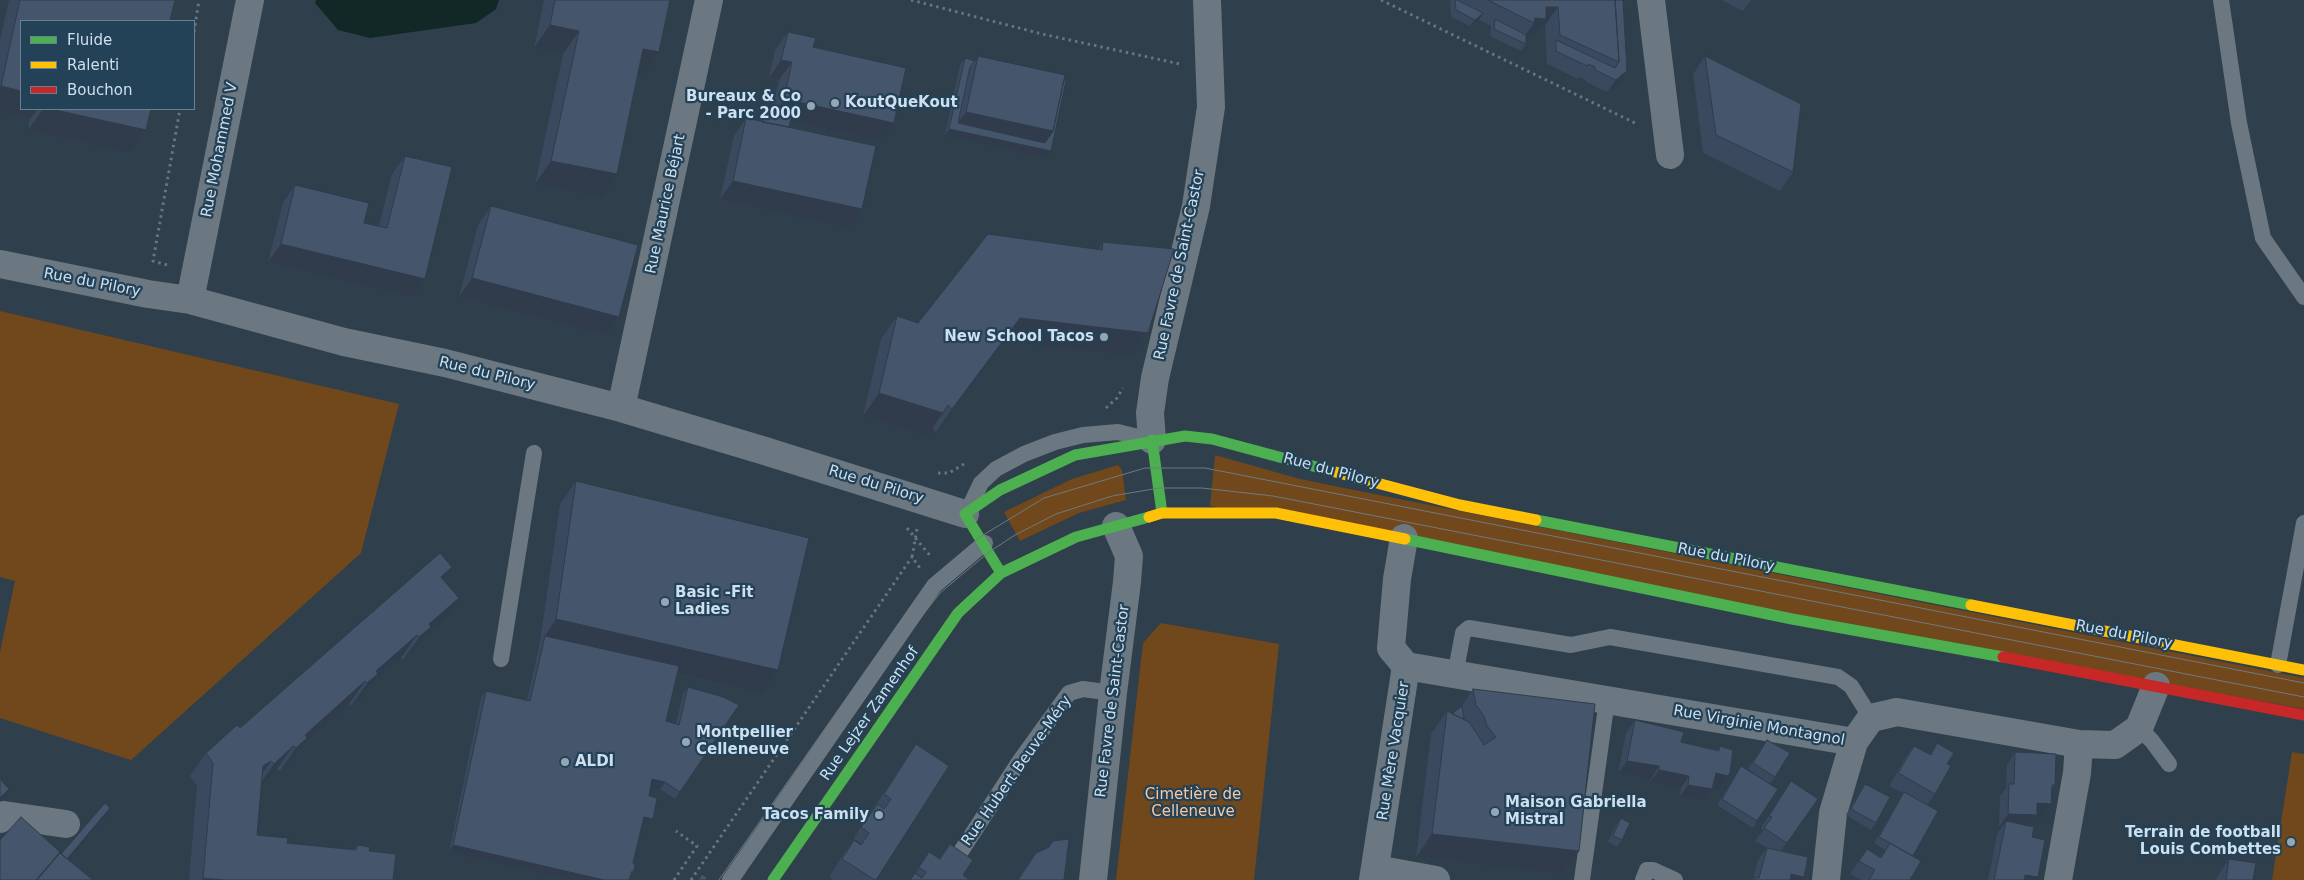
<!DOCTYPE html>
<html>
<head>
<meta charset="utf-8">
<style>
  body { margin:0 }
  #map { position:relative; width:2304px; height:880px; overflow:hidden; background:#2f3f4b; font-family:"DejaVu Sans",sans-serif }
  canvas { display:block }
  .legend { position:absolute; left:20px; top:20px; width:175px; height:90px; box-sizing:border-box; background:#234157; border:1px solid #678093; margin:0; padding:6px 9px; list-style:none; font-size:15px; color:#cedfed }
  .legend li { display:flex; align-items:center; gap:10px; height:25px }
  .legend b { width:25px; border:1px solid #678093 }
</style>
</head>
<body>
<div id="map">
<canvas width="2304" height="880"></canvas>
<ul class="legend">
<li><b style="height:6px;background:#4caf50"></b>Fluide</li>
<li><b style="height:6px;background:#ffc107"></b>Ralenti</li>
<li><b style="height:6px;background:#c62828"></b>Bouchon</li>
</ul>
</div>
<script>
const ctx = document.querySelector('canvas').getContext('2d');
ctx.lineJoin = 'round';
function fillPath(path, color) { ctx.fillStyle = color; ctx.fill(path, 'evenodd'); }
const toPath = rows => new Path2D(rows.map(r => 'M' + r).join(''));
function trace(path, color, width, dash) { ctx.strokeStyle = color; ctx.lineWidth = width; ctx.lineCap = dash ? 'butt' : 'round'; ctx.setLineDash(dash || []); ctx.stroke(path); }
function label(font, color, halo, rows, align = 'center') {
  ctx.font = font + ' "DejaVu Sans",sans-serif'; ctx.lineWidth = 4.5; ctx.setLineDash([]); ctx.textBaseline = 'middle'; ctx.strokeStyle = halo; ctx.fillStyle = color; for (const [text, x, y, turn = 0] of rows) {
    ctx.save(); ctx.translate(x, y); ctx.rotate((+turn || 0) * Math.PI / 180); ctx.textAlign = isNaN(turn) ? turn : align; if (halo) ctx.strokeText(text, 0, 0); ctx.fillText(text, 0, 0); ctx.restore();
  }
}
fillPath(toPath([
  [0,311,399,404,361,553,131,760,0,718,0,652,15,581,0,577],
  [1215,455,1300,479,1384,496,2304,678,2304,709,1210,506],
  [1118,465,1122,470,1126,500,1079,513,1020,541,1004,512,1072,479],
  [1161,623,1279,644,1254,880,1116,880,1143,643],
  [2292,752,2304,754,2304,880,2272,880]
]), '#71481b');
fillPath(toPath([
  [316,0,499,0,496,9,476,23,370,38,338,30,315,3]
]), '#112826');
trace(toPath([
  [911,0,1042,34,1180,64],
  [1381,0,1637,124],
  [194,32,199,0],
  [167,265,153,261,180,109],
  [1106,408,1117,398,1123,388],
  [938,473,949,473,964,464],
  [907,528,932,558],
  [917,529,912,557,920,568],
  [674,880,697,846,676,831],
  [691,880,912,557]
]), '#69757d', 3, [2.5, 4]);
trace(toPath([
  [2221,0,2239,123,2263,238,2304,297],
  [971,504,981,483,996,469,1024,454,1055,442,1083,435,1118,432,1142,438],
  [501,659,534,453],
  [2278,665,2304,523],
  [1455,675,1463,633,1469,628,1571,645,1610,637,1838,677,1851,686,1871,718],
  [2139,728,2152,741,2169,764],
  [956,859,1019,762,1069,693,1083,689,1113,693],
  [730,880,934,586,985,543],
  [1582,880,1607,700],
  [1643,880,1647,870,1653,870,1675,880]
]), '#6b7882', 16);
trace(toPath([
  [1651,0,1670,155],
  [0,264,148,294,190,300,344,342,445,363,621,408,765,451,965,514],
  [190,300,250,0],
  [621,408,709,0],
  [1152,440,1150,413,1155,378,1196,206,1211,107,1207,0],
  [1406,666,1854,742,1871,718,1897,712,2079,744,2115,745,2139,728,2156,686],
  [0,819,4,815,66,824],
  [1376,869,1436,880],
  [1093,880,1113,693,1127,582,1129,556,1116,526],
  [1373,880,1406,666,1391,648,1397,579,1404,538],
  [1826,880,1833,813,1854,742],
  [2058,880,2077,773,2079,744]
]), '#6b7882', 28);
trace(toPath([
  [1152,440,1162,513],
  [1536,520,1971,605],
  [1405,539,1792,619,2003,657],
  [1001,573,965,514,1000,490,1075,455,1185,436,1212,439,1324,469],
  [773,880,958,613,1001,573,1076,537,1149,517]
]), '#4caf50', 11);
trace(toPath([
  [1324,469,1460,505,1536,520],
  [1149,517,1162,513,1276,513,1405,539],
  [1971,605,2304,670]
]), '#ffc107', 11);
trace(toPath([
  [2003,657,2304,715]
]), '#c62828', 11);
trace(toPath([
  [719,880,929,580,980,537,1044,498,1145,468,1205,468,2304,683],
  [740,880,918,621,940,593,989,552,1015,535,1056,514,1112,496,1159,488,1202,488,1273,496,2304,697]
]), '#6f7a83', 1);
fillPath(toPath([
  [9,0,175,0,21,109,151,109,130,153,28,130,30,119,0,112,0,40],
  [544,0,670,0,643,75,638,74,601,197,535,184,563,54,534,48],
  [1450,0,1623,0,1618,84,1607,92,1586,82,1586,80,1580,77,1578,79,1547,64,1545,25,1541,26,1533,37,1526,37,1526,44,1521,51,1490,36,1491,26,1479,20,1470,26,1451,17],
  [1721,0,1751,0,1743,11],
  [788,32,813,47,894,123,881,141,790,122,789,127,849,228,720,199,734,136,746,118,759,121,760,115,765,108,772,110,779,80,769,78,775,50],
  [978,56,1046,158,945,136,960,65,965,58,975,61],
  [1705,56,1793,172,1780,191,1703,153,1693,74],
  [405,156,412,297,268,262,283,203,295,185,364,223,379,226,392,174],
  [491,206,606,335,459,297,478,225],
  [1103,242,1148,333,1131,356,1004,341,936,432,932,428,927,436,863,416,881,339,897,316,918,323,1098,250],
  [576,481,762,693,677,674,666,721,676,724,683,694,688,687,739,705,675,799,660,789,651,786,649,796,653,819,648,825,642,824,633,863,634,871,630,877,629,880,571,880,449,852,481,698,486,691,527,700,540,642,560,504],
  [452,567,443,580,443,621,424,638,415,650,403,660,401,658,369,686,362,697,351,706,349,704,301,747,291,761,280,771,277,769,261,783,257,835,287,843,354,850,357,845,369,851,393,880,189,880,197,786,190,776,206,753,240,728],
  [1473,689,1579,851,1562,874,1416,857,1431,734,1447,711,1452,714,1462,706],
  [1635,720,1681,742,1717,750,1720,746,1719,789,1713,787,1704,801,1679,797,1681,788,1650,782,1651,779,1618,773,1626,733],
  [1767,740,1775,777,1770,784,1748,769],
  [1937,743,1947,764,1935,794,1927,805,1913,856,1910,880,1861,880,1850,874,1867,849,1880,857,1885,850,1874,843,1903,793,1889,786,1905,758,1914,746,1930,754],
  [916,744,876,880,833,880,829,877,849,845],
  [2015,752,2055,785,2051,790,2042,817,2036,816,2030,826,2032,837,2036,880,1988,880,1997,834,2002,827,1999,827,2000,796,2006,788,2007,765],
  [1741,766,1757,821,1753,828,1717,805],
  [1791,781,1818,799,1781,851,1804,877,1801,880,1753,880,1758,860,1767,848,1755,841,1763,830,1761,828],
  [1865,784,1876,823,1871,830,1846,815,1861,790],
  [1621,818,1622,840,1617,847,1608,842,1616,825],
  [929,852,963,875,968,880,909,880,914,872,915,873],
  [1036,853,1064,880,1017,880],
  [2229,859,2253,880,2216,880,2217,877]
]), '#3a495d');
fillPath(toPath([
  [1546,7,1558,7,1545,25,1541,26,1533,37,1524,37,1534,23,1535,18],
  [1483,13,1479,20,1470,26,1475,20],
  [550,25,579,31,563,54,534,48],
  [643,49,659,52,643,75,627,72],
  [781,60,792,62,779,80,769,78],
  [1627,71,1618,84,1607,92,1616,80],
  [1,86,21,91,21,109,38,109,30,119,0,112,0,87],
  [784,99,894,123,881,141,771,118],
  [43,109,51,109,146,130,130,153,28,130],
  [966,112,1053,131,1051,151,1046,158,945,136,949,129,953,130],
  [551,161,617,174,601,197,535,184],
  [733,181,862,209,849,228,720,199],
  [281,244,425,279,412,297,268,262],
  [472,278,619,317,606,335,459,297],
  [1020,318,1148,333,1131,356,1004,341,936,432,952,409],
  [879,393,943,413,927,436,863,416],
  [452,567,436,590,441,577],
  [459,598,443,621,424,638,415,650,403,660,429,624],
  [556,619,778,670,762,693,543,643,545,636],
  [417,635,401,658,369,686,362,697,351,706,376,671],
  [365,681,349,704,301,747,291,761,280,771,305,735],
  [293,746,277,769,258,787,274,764],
  [271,761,255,784,263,766],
  [1627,761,1659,766,1651,779,1618,773],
  [1659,770,1689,776,1681,788,1650,782],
  [1716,773,1728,776,1719,789,1707,786],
  [652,779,665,782,660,789,648,786],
  [1688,785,1712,789,1704,801,1679,797],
  [9,789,0,802,0,798],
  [2037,803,2051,804,2042,817,2036,816,2028,828,2006,821,2002,827,1999,827,2008,814],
  [110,808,106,815,58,871,62,865],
  [644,817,653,819,648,825,639,823],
  [1432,834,1579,851,1562,874,1416,857],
  [453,845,604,880,571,880,449,852],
  [1791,874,1804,877,1801,880,1787,880],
  [2025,875,2038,877,2036,880,2021,880],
  [203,878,225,880,202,880]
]), '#303c4c');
const building = toPath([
  [20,0,175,0,170,21,21,21,21,91,1,86,20,0],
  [555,0,670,0,659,52,643,49,617,174,551,161,579,31,550,25,555,0],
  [1455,0,1457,0,1483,13,1475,20,1456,10,1455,0],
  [1488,0,1615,0,1619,62,1560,35,1558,7,1546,7,1546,19,1535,18,1534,23,1488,0],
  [1615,0,1623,0,1627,71,1616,80,1595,70,1595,67,1588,64,1587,66,1556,51,1556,40,1615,68,1619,62,1615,0],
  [1495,19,1526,35,1526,44,1494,29,1495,19],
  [788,32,816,38,813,47,906,68,894,123,784,99,792,62,781,60,788,32],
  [978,56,1065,75,1053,131,966,112,978,56],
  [1705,56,1801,104,1793,172,1716,135,1705,56],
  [965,58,975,61,970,67,958,123,1045,143,1053,131,1064,80,1066,81,1051,151,949,129,965,58],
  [765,108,792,114,789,127,762,122,765,108],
  [51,109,151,109,146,130,51,109],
  [746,118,876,146,862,209,733,181,746,118],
  [405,156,452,167,425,279,281,244,295,185,369,203,364,223,387,228,405,156],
  [491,206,638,245,619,317,472,278,491,206],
  [988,234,1102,250,1103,242,1174,249,1148,333,1020,318,952,409,948,405,943,413,879,393,897,316,918,323,988,234],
  [576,481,809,538,778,670,556,619,576,481],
  [440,553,452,567,441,577,459,598,429,624,431,627,419,637,417,635,376,671,378,674,367,683,365,681,305,735,307,738,296,748,293,746,274,764,271,761,263,766,257,835,288,838,287,843,356,850,357,845,370,847,369,851,396,854,393,880,225,880,203,878,213,763,206,753,237,725,240,728,440,553],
  [545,636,679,666,666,721,679,725,688,687,723,697,739,705,680,792,665,782,652,779,649,796,657,798,653,819,644,817,633,863,635,864,634,871,632,871,629,880,604,880,453,845,486,691,530,701,545,636],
  [1473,689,1595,704,1579,851,1432,834,1447,711,1469,722,1484,745,1496,737,1487,726,1484,716,1476,705,1473,689],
  [1462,706,1464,719,1452,714,1462,706],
  [1635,720,1684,732,1681,742,1719,751,1720,746,1733,750,1730,773,1728,776,1716,773,1712,789,1688,785,1689,776,1659,770,1659,766,1627,761,1635,720],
  [1767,740,1790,753,1775,777,1753,763,1767,740],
  [1937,743,1954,753,1947,764,1951,766,1935,794,1898,773,1914,746,1931,755,1937,743],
  [916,744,949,766,876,880,875,880,842,859,854,840,861,845,869,833,861,827,878,804,884,809,891,799,884,794,916,744],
  [2015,752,2056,754,2055,785,2052,785,2051,804,2037,803,2037,815,2008,814,2009,784,2014,784,2015,752],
  [1741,766,1778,789,1757,821,1722,799,1741,766],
  [0,779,9,789,0,798,0,779],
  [1791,781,1818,799,1787,843,1764,828,1772,817,1769,816,1791,781],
  [1865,784,1890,797,1876,823,1851,809,1865,784],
  [1904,792,1938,811,1913,856,1879,837,1904,792],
  [105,803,110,808,67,859,61,854,105,803],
  [21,817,60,852,36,880,0,880,0,840,21,817],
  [1621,818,1630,823,1622,840,1613,836,1621,818],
  [2006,821,2034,827,2032,837,2045,840,2038,877,2025,875,2024,880,1994,880,2006,821],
  [853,839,860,843,854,840,846,852,853,839],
  [1069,839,1064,880,1018,880,1036,853,1049,847,1053,841,1069,839],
  [1890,843,1921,861,1910,880,1869,880,1875,870,1859,861,1867,849,1881,858,1890,843],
  [950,844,973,860,963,875,968,879,968,880,910,880,915,873,922,878,926,872,919,867,929,852,940,859,950,844],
  [1767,848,1808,857,1804,877,1791,874,1790,880,1755,880,1756,877,1759,878,1767,848],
  [60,853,93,880,37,880,60,853],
  [2229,859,2256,863,2253,880,2226,880,2229,859],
  [914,872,922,878,915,873,911,879,910,879,914,872],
  [702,874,707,878,706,880,698,880,702,874]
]);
fillPath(building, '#44556c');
trace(building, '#303c4c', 1);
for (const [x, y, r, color] of [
  [835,103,5,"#96a7b4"],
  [811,106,5,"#96a7b4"],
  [1104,337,5,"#96a7b4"],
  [665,602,5,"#96a7b4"],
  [686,742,5,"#96a7b4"],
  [565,762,5,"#96a7b4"],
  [1495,812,5,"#96a7b4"],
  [879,815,5,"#96a7b4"],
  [2291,842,5,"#96a7b4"]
]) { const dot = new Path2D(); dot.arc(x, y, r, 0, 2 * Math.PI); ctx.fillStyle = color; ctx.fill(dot); trace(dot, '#234157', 2); }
label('bold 15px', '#cedfed', '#234157', [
  ["Bureaux & Co",801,97,"right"],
  ["- Parc 2000",801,114,"right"],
  ["KoutQueKout",845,103],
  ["New School Tacos",1094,337,"right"],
  ["Basic -Fit",675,593],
  ["Ladies",675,610],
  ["Montpellier",696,733],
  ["Celleneuve",696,750],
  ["ALDI",575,762],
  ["Maison Gabriella",1505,803],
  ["Mistral",1505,820],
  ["Tacos Family",869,815,"right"],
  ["Terrain de football",2281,833,"right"],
  ["Louis Combettes",2281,850,"right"]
], 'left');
label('15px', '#cedfed', '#234157', [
  ["Rue Mohammed V",220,150,-79],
  ["Rue Maurice Béjart",666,204,-78],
  ["Rue Favre de Saint-Castor",1180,265,-78],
  ["Rue du Pilory",92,283,11],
  ["Rue du Pilory",487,374,14],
  ["Rue du Pilory",1331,471,15],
  ["Rue du Pilory",876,485,17],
  ["Rue du Pilory",1726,558,11],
  ["Rue du Pilory",2124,635,11],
  ["Rue Favre de Saint-Castor",1113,701,-83],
  ["Rue Lejzer Zamenhof",870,714,-55],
  ["Rue Virginie Montagnol",1759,726,10],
  ["Rue Mère Vacquier",1394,751,-81],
  ["Rue Hubert Beuve-Méry",1017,771,-55]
]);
label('15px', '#f7c8a1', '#234157', [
  ["Cimetière de",1193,795],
  ["Celleneuve",1193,812]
]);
</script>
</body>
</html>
